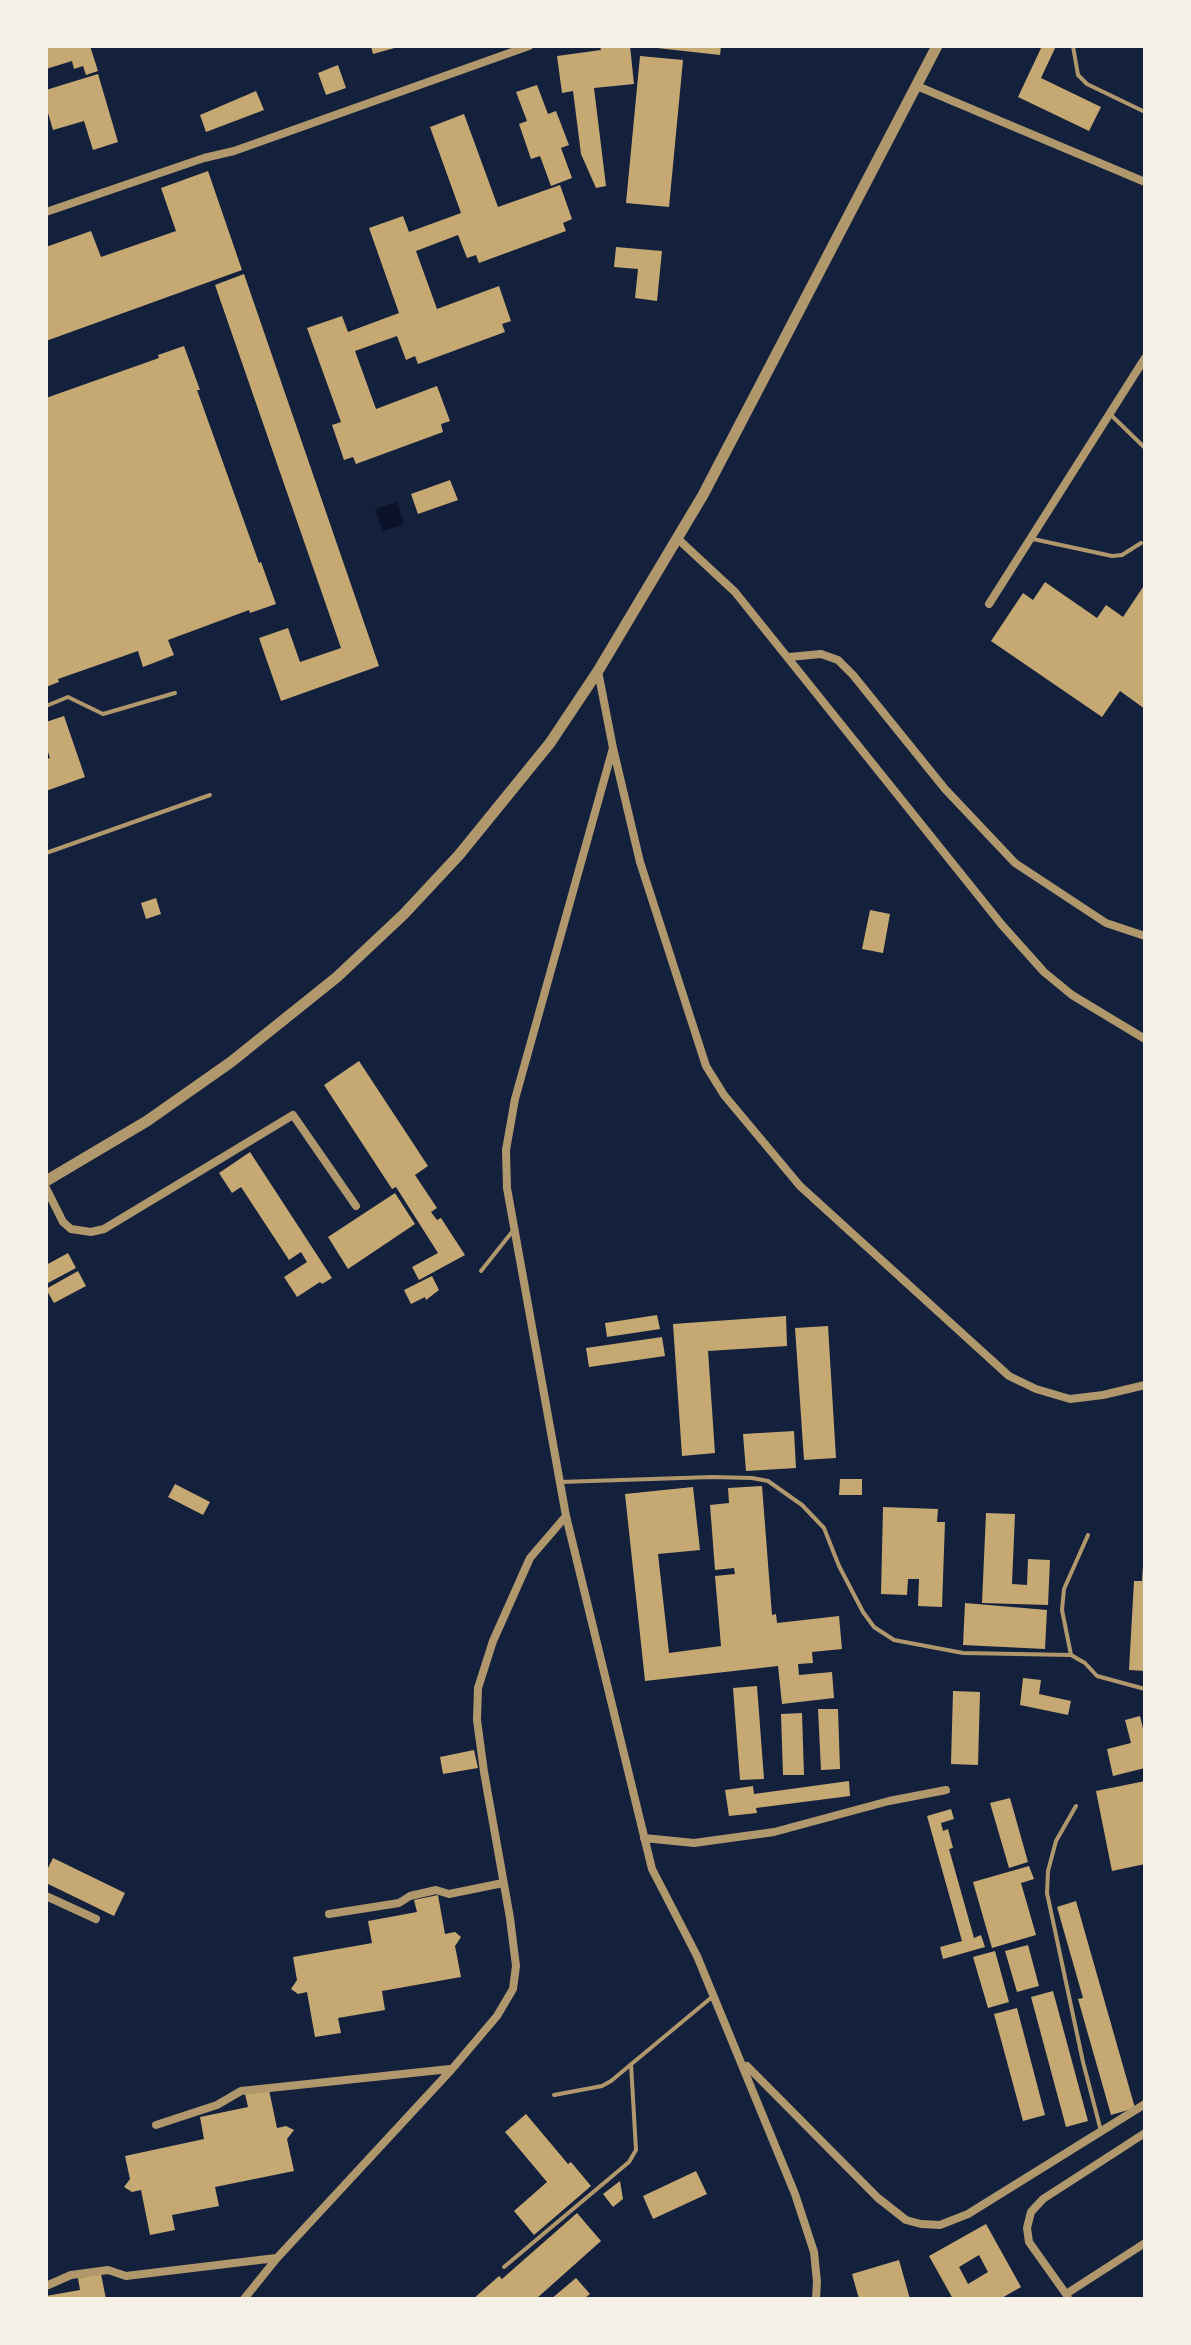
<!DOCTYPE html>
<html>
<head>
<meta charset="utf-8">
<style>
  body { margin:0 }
  #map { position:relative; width:1191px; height:2345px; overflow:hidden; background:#14213d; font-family:Overpass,sans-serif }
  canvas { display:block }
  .frame { position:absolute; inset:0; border:48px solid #f6f1e7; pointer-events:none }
</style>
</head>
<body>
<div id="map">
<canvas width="1191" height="2345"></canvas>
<div class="frame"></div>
</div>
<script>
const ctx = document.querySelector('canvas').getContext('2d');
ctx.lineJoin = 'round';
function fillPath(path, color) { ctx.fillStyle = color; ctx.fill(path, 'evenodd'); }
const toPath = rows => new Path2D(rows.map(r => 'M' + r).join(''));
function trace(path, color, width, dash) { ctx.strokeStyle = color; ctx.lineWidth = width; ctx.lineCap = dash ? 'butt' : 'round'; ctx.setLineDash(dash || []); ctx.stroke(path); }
fillPath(toPath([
  [397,502,404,524,383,531,375,509]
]), '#0b132b');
fillPath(toPath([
  [90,46,98,71,86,75,83,66,74,69,72,61,46,69,46,47],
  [371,46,398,46,398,47,373,54],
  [600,46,630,46,634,84,594,88,606,186,596,188,581,154,573,91,562,93,557,56,601,50],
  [657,46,721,46,720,55,657,48],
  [1042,46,1056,46,1041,78,1101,107,1089,131,1018,97],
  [640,56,683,60,669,207,626,203],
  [338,65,346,88,326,95,318,73],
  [98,74,118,142,93,150,84,121,53,130,46,106,46,90],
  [537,85,548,114,556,111,569,145,561,148,572,178,551,186,540,156,531,159,519,124,527,121,516,92],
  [256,91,264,110,206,132,200,115],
  [464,114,498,207,560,185,572,219,563,223,566,231,479,263,476,255,467,258,458,235,416,251,437,309,499,286,511,321,502,324,505,332,418,364,415,356,406,360,397,336,355,351,376,409,437,386,450,421,441,424,443,432,356,464,353,457,344,460,332,425,341,422,307,328,342,316,348,332,399,313,369,228,403,216,409,232,461,213,430,127],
  [208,171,242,270,46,341,46,247,91,231,101,257,176,231,161,188],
  [616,247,662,251,657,301,635,298,638,269,614,267],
  [244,274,379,666,281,701,259,638,288,628,300,662,341,648,215,285],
  [184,346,200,390,197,390,259,563,261,562,276,604,250,613,249,610,168,640,174,655,143,667,138,651,58,679,59,682,46,687,46,398,159,358,158,355],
  [450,480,458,500,418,514,411,494],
  [1045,582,1097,618,1106,605,1123,617,1145,584,1145,709,1120,691,1102,717,991,641,1023,593,1033,600],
  [64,716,85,777,46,791,46,759,50,758,46,746,46,722],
  [156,898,161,914,146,919,141,903],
  [870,910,890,914,883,953,862,949],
  [359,1061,428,1166,415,1175,437,1208,431,1212,437,1220,441,1218,465,1255,419,1280,412,1267,438,1253,396,1187,392,1189,324,1085],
  [250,1152,332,1278,322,1284,320,1282,297,1297,284,1277,307,1262,301,1252,289,1260,241,1187,232,1193,219,1173],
  [395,1193,415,1224,348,1269,328,1237],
  [68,1253,76,1268,46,1284,46,1265],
  [78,1271,86,1286,54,1303,46,1289],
  [432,1276,439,1290,426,1300,425,1297,411,1304,404,1290],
  [657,1315,660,1329,607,1337,605,1323],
  [786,1316,787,1346,708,1351,715,1453,682,1456,673,1324],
  [828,1326,836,1458,804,1460,795,1328],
  [662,1337,665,1356,589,1367,586,1348],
  [794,1431,796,1468,746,1471,743,1434],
  [840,1479,862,1479,862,1495,839,1495],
  [175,1484,210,1502,203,1515,168,1497],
  [762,1486,772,1615,776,1614,777,1623,839,1616,842,1649,812,1652,813,1663,798,1664,799,1675,832,1672,834,1698,782,1704,778,1666,645,1681,625,1494,693,1487,700,1550,658,1554,669,1653,721,1646,715,1576,735,1574,734,1568,715,1570,710,1505,729,1503,728,1488],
  [883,1507,938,1509,937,1522,945,1522,942,1607,918,1606,919,1579,908,1579,907,1595,881,1594],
  [986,1513,1015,1514,1012,1584,1027,1585,1028,1559,1050,1560,1048,1605,982,1603],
  [1143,1565,1145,1565,1145,1671,1129,1670,1134,1581,1142,1581],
  [965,1603,1047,1610,1045,1649,963,1645],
  [1023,1678,1041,1680,1039,1694,1071,1701,1068,1715,1020,1705],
  [757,1686,764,1779,740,1780,733,1688],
  [953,1691,980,1692,978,1765,951,1764],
  [818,1709,838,1709,840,1769,821,1770],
  [802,1713,804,1775,783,1775,781,1714],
  [1140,1716,1145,1737,1145,1768,1113,1776,1107,1749,1131,1743,1125,1720],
  [474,1750,478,1768,443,1774,440,1757],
  [849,1781,850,1796,756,1808,757,1813,729,1816,725,1790,753,1786,754,1794],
  [1145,1781,1145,1864,1112,1871,1096,1791],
  [1010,1798,1028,1862,1009,1868,990,1803],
  [951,1809,954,1819,941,1823,943,1831,948,1829,953,1848,949,1849,974,1938,981,1935,985,1947,943,1959,940,1947,962,1941,927,1816],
  [53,1858,125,1893,114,1916,46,1883,46,1872],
  [1029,1866,1034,1879,1021,1883,1036,1935,992,1948,973,1882],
  [438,1895,445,1934,455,1932,461,1937,455,1946,461,1977,382,1991,385,2010,338,2018,341,2033,315,2037,307,1992,298,1994,291,1989,297,1980,293,1957,372,1943,368,1921,417,1912,414,1900],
  [1076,1901,1135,2108,1111,2115,1078,1999,1083,1998,1057,1907],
  [1028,1945,1039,1986,1017,1992,1005,1951],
  [995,1951,1009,2002,988,2008,973,1957],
  [1053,1991,1088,2121,1066,2127,1031,1997],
  [1017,2008,1045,2115,1023,2121,994,2014],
  [269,2090,277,2128,286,2126,294,2130,287,2139,294,2171,215,2187,219,2206,172,2215,175,2230,150,2235,141,2190,132,2192,124,2187,130,2179,125,2156,204,2139,200,2117,248,2107,245,2094],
  [526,2114,568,2164,571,2162,591,2186,534,2235,514,2211,547,2182,505,2132],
  [696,2171,707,2194,653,2219,643,2196],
  [620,2181,623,2199,613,2207,603,2194],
  [577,2213,601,2241,536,2299,473,2299,499,2276,502,2279],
  [986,2224,1021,2287,1000,2299,953,2299,929,2256],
  [979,2255,988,2272,968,2284,959,2267],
  [899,2260,910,2299,859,2299,852,2274],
  [101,2274,106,2299,46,2299,46,2296,80,2290,78,2278],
  [576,2278,590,2294,584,2299,551,2299]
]), '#c6a872');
trace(toPath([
  [1073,46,1078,75,1087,84,1145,112],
  [1111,415,1145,448],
  [1033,539,1112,556,1122,555,1141,543],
  [46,706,68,697,103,714,175,693],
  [46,853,210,795],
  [481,1271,512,1232],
  [560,1482,712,1477,752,1478,768,1481,802,1505,824,1528,839,1566,863,1612,874,1627,894,1640,963,1653,1071,1655,1085,1663,1097,1676,1145,1689],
  [1071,1655,1062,1610,1064,1589,1088,1535],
  [1076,1806,1056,1841,1048,1871,1047,1893,1083,2062,1101,2131],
  [554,2095,602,2086,611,2081,712,1997],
  [504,2267,629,2162,636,2150,631,2064]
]), '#b1986c', 4);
trace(toPath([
  [917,86,1145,182],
  [46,212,204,158,234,151,529,46],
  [678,539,735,592,1002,925,1044,972,1072,995,1145,1039],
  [989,604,1145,358],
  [789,657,821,654,838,660,853,675,945,789,1015,863,1106,923,1145,936],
  [598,671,613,748,515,1099,506,1150,507,1188,566,1516,652,1869,697,1956,795,2194,814,2252,817,2282,816,2299],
  [613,748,640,862,706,1066,724,1095,800,1186,1009,1376,1036,1389,1070,1399,1103,1395,1145,1385],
  [46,1188,63,1222,71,1229,91,1232,104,1229,293,1115,356,1206],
  [644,1838,694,1843,774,1832,889,1801,946,1790],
  [46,1896,96,1919],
  [329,1914,399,1903,410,1896,436,1890,449,1894,503,1883],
  [747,2066,878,2198,906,2220,921,2224,940,2225,968,2214,1145,2104],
  [156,2125,217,2105,241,2091,450,2069],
  [46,2286,71,2275,108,2270,126,2276,276,2258],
  [1066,2294,1029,2242,1027,2228,1031,2212,1043,2199,1145,2133],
  [1068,2298,1066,2294,1145,2243],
  [244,2299,277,2258,452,2069,497,2016,513,1989,516,1966,510,1918,484,1772,477,1720,478,1688,493,1641,530,1558,566,1516]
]), '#b1986c', 8);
trace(toPath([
  [46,1181,147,1121,231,1062,337,977,404,914,459,855,550,743,598,671,703,495,937,46]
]), '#b1986c', 11);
</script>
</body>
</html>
